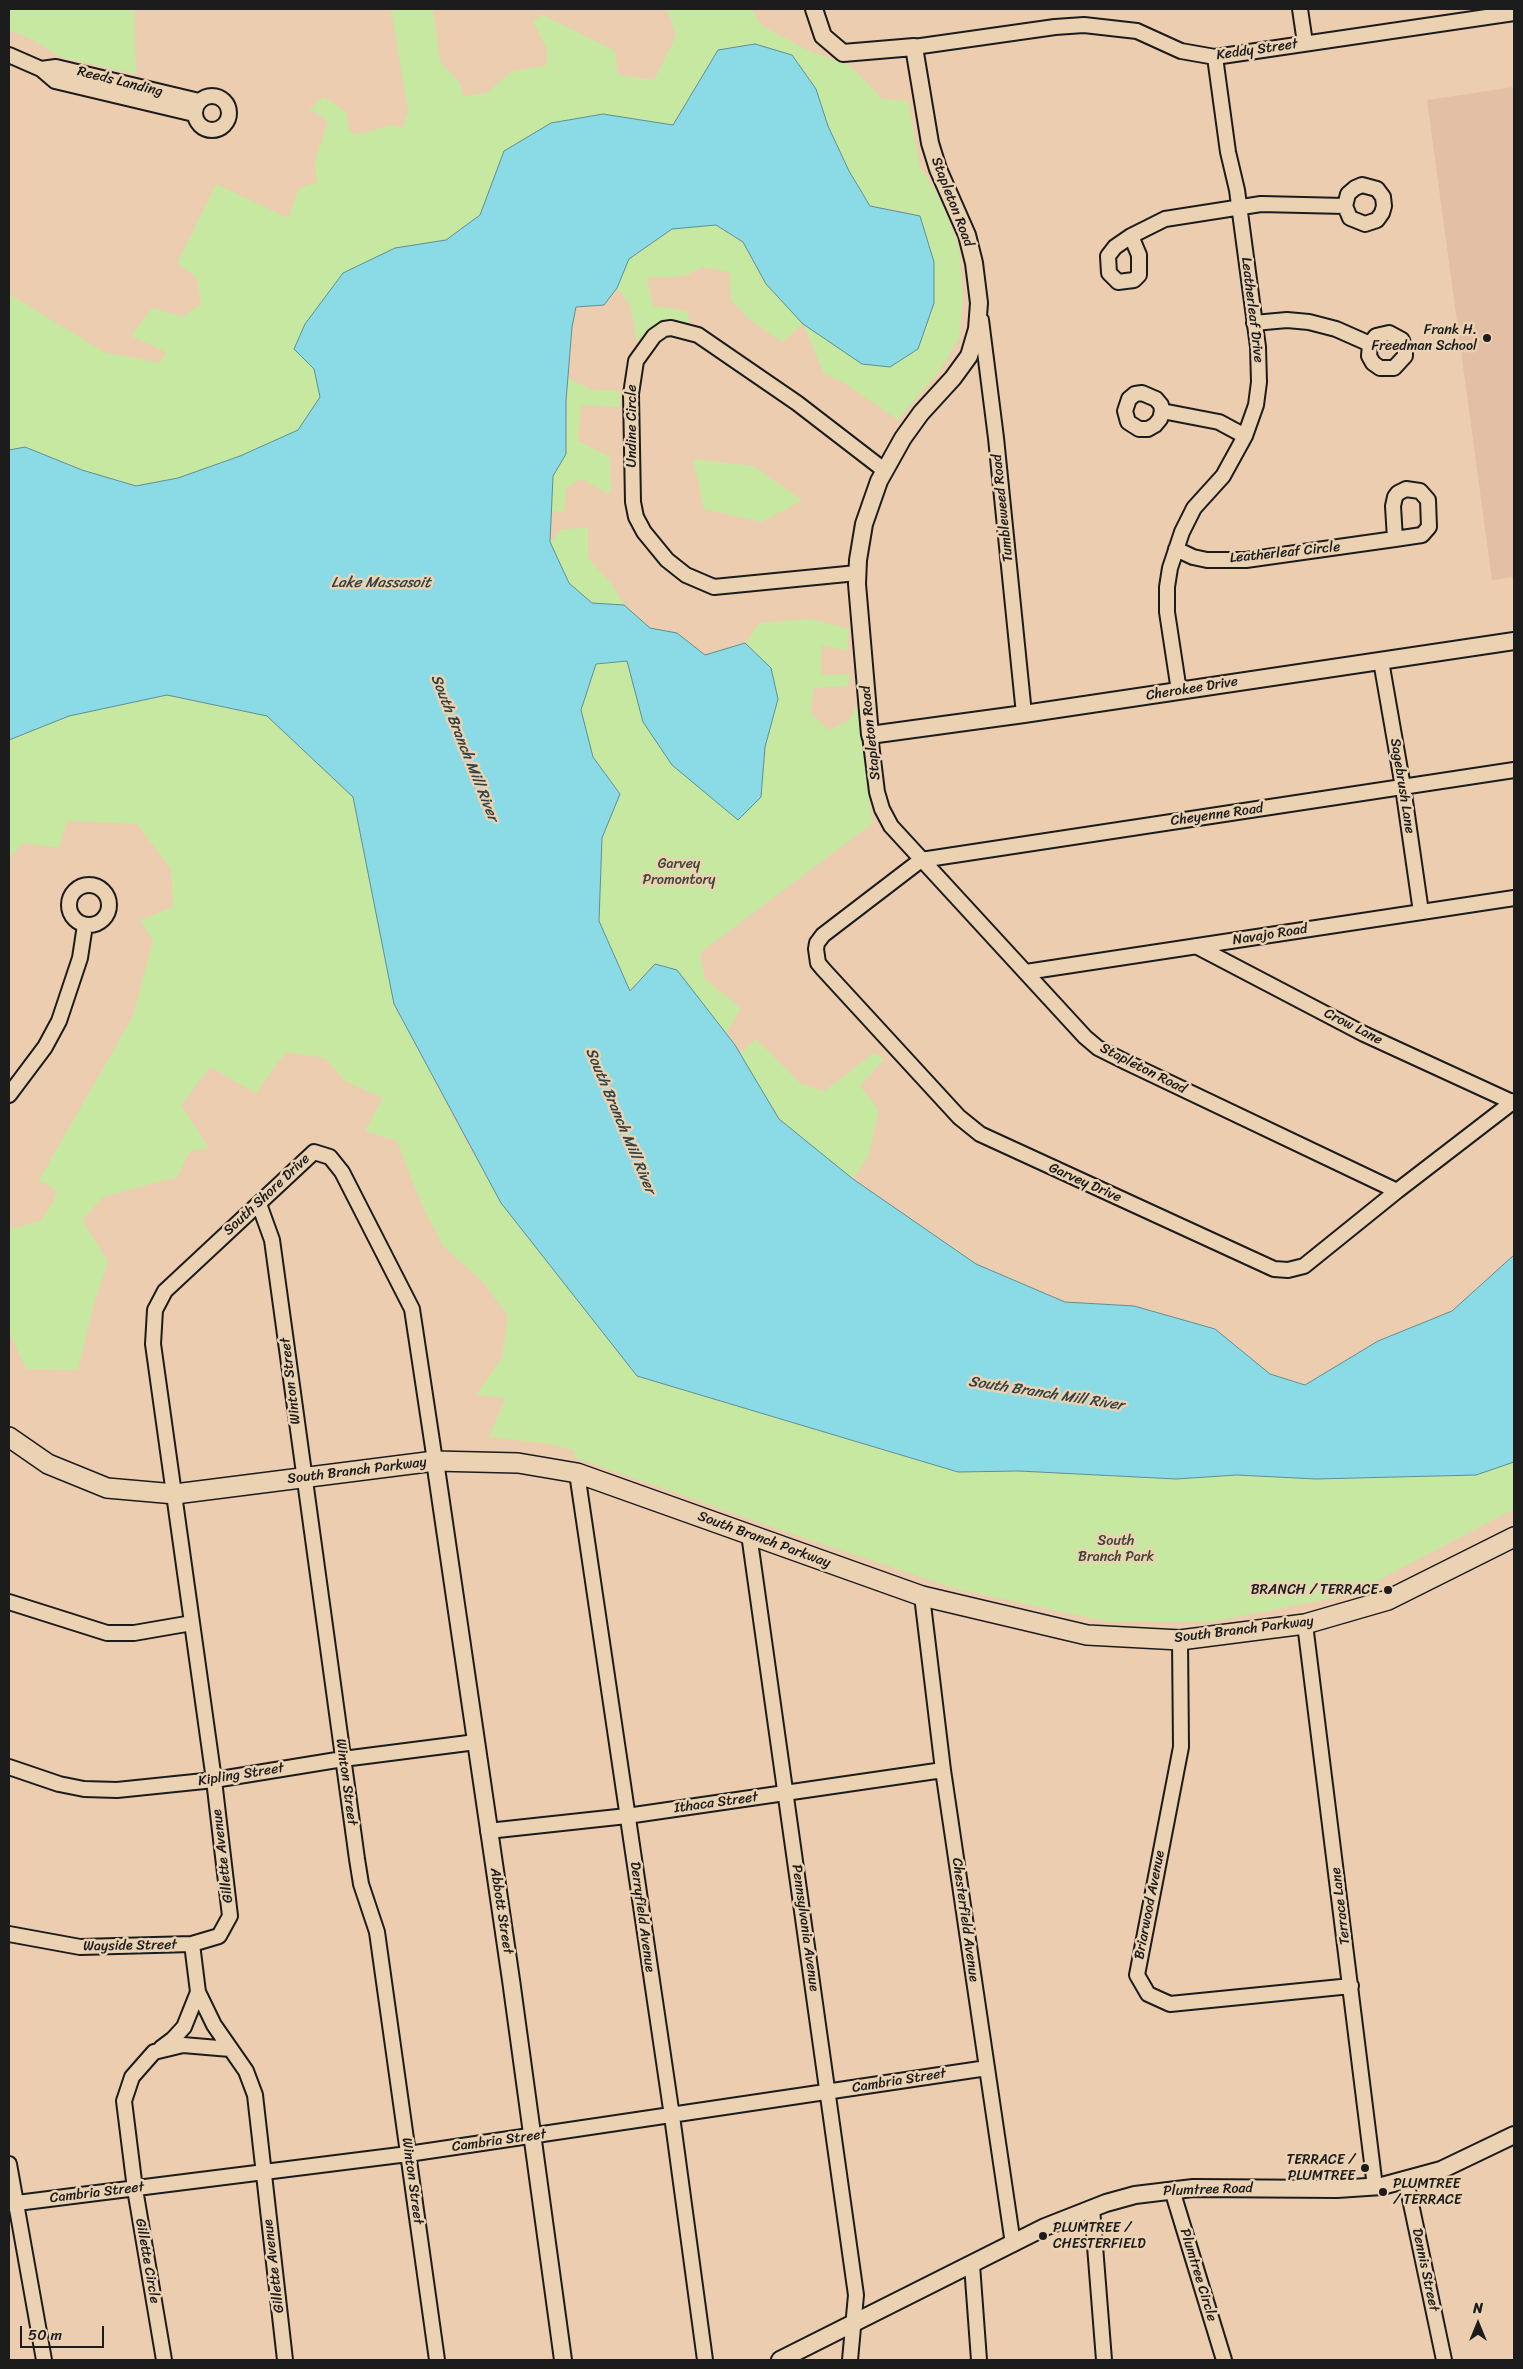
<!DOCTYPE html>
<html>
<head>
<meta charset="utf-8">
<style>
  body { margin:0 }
  #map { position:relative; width:1523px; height:2369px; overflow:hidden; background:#eccdb0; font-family:Sriracha,sans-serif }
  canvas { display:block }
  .frame { position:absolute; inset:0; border:10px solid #1c1c1c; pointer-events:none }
  .north { position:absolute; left:1453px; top:2299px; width:50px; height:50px; -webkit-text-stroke:4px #ebd2b3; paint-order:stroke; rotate:0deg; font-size:14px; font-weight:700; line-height:20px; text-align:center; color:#1c1c1c }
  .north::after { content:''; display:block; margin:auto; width:18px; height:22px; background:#1c1c1c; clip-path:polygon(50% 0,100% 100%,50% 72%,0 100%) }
  .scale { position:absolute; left:20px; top:2326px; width:84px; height:22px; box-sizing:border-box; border:2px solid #1c1c1c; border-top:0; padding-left:6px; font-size:15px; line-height:18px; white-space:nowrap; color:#1c1c1c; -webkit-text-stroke:4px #ebd2b3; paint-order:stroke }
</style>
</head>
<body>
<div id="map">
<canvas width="1523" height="2369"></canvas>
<div class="frame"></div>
<div class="north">N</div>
<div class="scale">50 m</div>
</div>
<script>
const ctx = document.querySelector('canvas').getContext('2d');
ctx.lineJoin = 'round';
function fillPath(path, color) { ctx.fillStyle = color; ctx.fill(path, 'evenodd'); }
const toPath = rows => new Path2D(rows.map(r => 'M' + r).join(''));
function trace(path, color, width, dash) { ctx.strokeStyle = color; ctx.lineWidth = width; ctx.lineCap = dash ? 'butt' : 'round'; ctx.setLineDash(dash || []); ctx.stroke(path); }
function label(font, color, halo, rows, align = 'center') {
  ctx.font = font + ' Sriracha,sans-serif'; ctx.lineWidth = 5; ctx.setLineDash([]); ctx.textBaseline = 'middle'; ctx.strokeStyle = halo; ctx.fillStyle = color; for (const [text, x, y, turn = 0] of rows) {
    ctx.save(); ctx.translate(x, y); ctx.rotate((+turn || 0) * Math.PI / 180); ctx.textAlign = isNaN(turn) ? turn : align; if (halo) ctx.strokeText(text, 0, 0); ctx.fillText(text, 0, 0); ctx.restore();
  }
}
fillPath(toPath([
  [1514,87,1514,577,1492,580,1427,100]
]), '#e2bfa5');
fillPath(toPath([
  [9,9,134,9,136,74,63,58,27,37,9,30],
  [391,9,433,9,440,61,461,85,463,96,487,93,511,72,546,65,547,49,533,21,543,15,615,51,618,75,654,80,676,36,667,9,752,9,761,25,805,49,852,67,882,99,908,101,920,167,941,200,959,248,963,295,959,338,941,369,898,420,843,382,824,374,803,324,782,342,750,320,731,300,729,272,703,267,685,276,647,278,653,306,687,311,690,325,661,323,637,341,630,305,617,288,629,259,673,228,716,225,743,242,766,284,934,302,920,216,903,211,870,206,849,171,828,126,816,89,792,55,755,44,673,125,603,114,551,123,504,151,480,215,446,240,395,248,343,273,305,324,294,349,314,369,320,397,298,430,240,456,178,478,135,486,82,470,25,447,9,450,9,294,104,352,160,363,166,352,131,336,152,308,183,317,201,304,197,278,177,263,216,184,288,218,299,188,317,182,315,162,328,121,309,109,324,97,346,112,349,130,356,135,392,125,402,128,408,111],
  [568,378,592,390,620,391,620,407,581,405,578,441,610,457,611,495,581,479,566,488,564,511,551,512,553,475,566,454],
  [693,459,753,466,802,500,762,522,704,509],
  [588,528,588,558,613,586,624,605,592,603,569,584,550,542,562,529],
  [811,619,849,629,847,651,822,645,821,675,850,674,848,686,814,688,811,713,829,730,850,720,857,705,859,723,865,722,867,788,873,823,700,953,705,979,741,1008,726,1034,677,970,655,965,631,992,599,921,602,838,620,794,593,757,581,710,596,664,627,661,643,722,672,765,738,820,761,797,765,747,778,699,770,668,745,643,760,623],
  [167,695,267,716,353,797,394,1004,472,1152,637,1376,958,1472,1019,1471,1176,1479,1237,1475,1316,1479,1476,1475,1514,1462,1514,1509,1352,1594,1211,1622,1108,1622,953,1588,775,1528,574,1457,575,1451,550,1444,489,1437,505,1398,476,1395,502,1358,508,1316,483,1282,443,1246,421,1203,397,1141,365,1131,383,1098,345,1081,325,1058,286,1052,256,1093,210,1067,181,1105,209,1148,190,1151,177,1177,103,1197,82,1220,108,1261,92,1311,78,1370,26,1369,9,1332,9,1229,41,1221,58,1192,39,1180,133,1016,153,940,140,920,173,907,171,869,137,824,67,821,59,848,23,843,9,859,9,740,69,716],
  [756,1039,801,1084,824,1091,874,1053,884,1059,860,1086,879,1110,868,1157,853,1179,778,1119,740,1053]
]), '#c7e8a0');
const water = toPath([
  [755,44,792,55,816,89,828,126,849,171,870,206,920,216,934,262,934,303,918,349,890,367,862,364,803,324,766,284,743,242,716,225,672,229,629,259,617,288,604,305,576,307,572,327,566,401,566,454,553,476,550,542,569,583,592,603,624,605,650,628,677,633,705,655,745,643,771,668,778,699,765,747,761,797,738,820,672,765,643,722,627,661,596,664,581,710,593,757,620,794,602,838,599,921,630,991,655,964,677,970,735,1045,779,1119,853,1179,976,1264,1065,1302,1134,1306,1215,1329,1270,1374,1305,1385,1378,1341,1452,1311,1514,1255,1514,1462,1476,1475,1316,1479,1237,1475,1176,1479,1019,1471,958,1472,637,1376,501,1203,394,1004,353,797,267,716,167,695,69,716,9,740,9,450,25,447,82,470,136,486,178,478,240,456,298,430,320,397,314,369,294,349,305,324,343,273,395,248,446,240,480,215,504,151,551,123,603,114,673,125,718,50,755,44]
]);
fillPath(water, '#8adbe5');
trace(water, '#5e8f95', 1);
const minor = toPath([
  [1300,9,1305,43],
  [914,47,1055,27,1084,25,1137,31,1181,51,1215,57,1514,13],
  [9,55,41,69,55,81,194,114],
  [41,69,56,67,199,101],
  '195 113a17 17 0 1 1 34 0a17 17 0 1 1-34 0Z',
  [1131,236,1115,247,1108,256,1109,273,1118,282,1134,280,1139,275,1139,255,1131,236,1165,219,1261,204,1345,206,1348,194,1355,188,1362,185,1377,189,1383,197,1384,206,1382,213,1377,220,1365,224,1350,218,1345,206],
  [981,320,996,438,1024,714],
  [1254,323,1287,320,1309,322,1336,329,1370,344,1376,336,1389,333,1402,340,1405,350,1405,356,1394,368,1380,368,1373,363,1369,356,1370,344],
  [1162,411,1161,405,1156,399,1142,393,1135,394,1129,399,1125,411,1128,422,1139,429,1148,429,1155,425,1160,419,1162,411,1219,422,1245,436],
  [1176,549,1193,557,1207,560,1246,560,1395,539,1393,506,1395,497,1398,493,1406,489,1420,491,1428,500,1429,527,1422,535,1395,539],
  [857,573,714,587,686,575,667,560,644,532,636,517,633,502,631,394,636,361,654,336,664,329,671,328,698,335,797,403,884,470],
  [1381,661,1403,787,1421,912],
  [1179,691,1167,612,1167,587,1170,568,1182,532,1194,508,1223,476,1245,436,1256,405,1259,382,1258,347,1237,190,1228,152,1215,57],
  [870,735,877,792,882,809,891,826,1085,1037,1098,1048,1126,1062,1397,1191],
  [1514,770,921,860,823,935,817,943,816,949,818,963,823,969,959,1117,980,1134,1274,1269,1288,1270,1304,1266,1397,1191,1514,1101],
  '69 905a20 20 0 1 1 40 0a20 20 0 1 1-40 0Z',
  [1196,946,1364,1034,1512,1102],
  [1026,972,1514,898],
  [9,1095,45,1047,59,1021,80,958,85,925],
  [259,1204,272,1240,357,1859,361,1884,377,1932,437,2360],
  [577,1473,672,2116,705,2360],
  [749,1534,856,2295,850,2360],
  [922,1596,943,1770,1013,2244],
  [9,1602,107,1633,134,1633,192,1623],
  [1305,1624,1375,2187],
  [1180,1640,1181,1747,1137,1975,1148,1994,1170,2004,1351,1986],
  [9,1767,59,1784,84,1789,117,1790,214,1780,343,1759,476,1742],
  [488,1831,627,1816,943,1770],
  [9,1934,80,1947,192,1944],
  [161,2048,173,2039,184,2027,198,1992],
  [9,2164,44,2360],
  [1406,2180,1444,2360],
  [1172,2190,1224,2360],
  [9,2204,408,2154,987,2068],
  [1092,2208,1104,2360],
  [972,2265,979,2360],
  [164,2360,135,2189,124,2101,132,2077,154,2052,183,2045,230,2049],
  [285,2360,255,2095,246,2071,214,2025,198,1992,192,1944,219,1936,230,1916,214,1780,153,1344,155,1310,165,1291,314,1152,330,1157,342,1172,412,1309,435,1461]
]);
const tertiary = toPath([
  [814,9,823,36,843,53,914,47,930,143,938,169,967,235,974,263,979,303,977,329,969,356,953,378,921,413,903,438,879,481,864,524,858,560,857,584,870,735,1024,714,1514,641],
  [435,1461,511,1980,563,2360],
  [780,2360,1045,2227,1106,2203,1135,2195,1193,2188,1337,2189,1382,2186,1441,2170,1514,2135]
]);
const secondary = toPath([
  [9,1437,48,1464,107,1488,175,1494,435,1461,518,1463,577,1473,922,1596,1087,1635,1180,1640,1305,1624,1388,1600,1514,1537]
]);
trace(minor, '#1c1c1c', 18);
trace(tertiary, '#1c1c1c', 20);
trace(secondary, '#1c1c1c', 22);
trace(minor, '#ebd2b3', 14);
trace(tertiary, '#ebd2b3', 16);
trace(secondary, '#ebd2b3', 19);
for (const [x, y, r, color] of [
  [1487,338,5,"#1c1c1c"],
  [1388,1590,5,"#1c1c1c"],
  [1365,2168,5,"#1c1c1c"],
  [1383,2192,5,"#1c1c1c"],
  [1043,2236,5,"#1c1c1c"]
]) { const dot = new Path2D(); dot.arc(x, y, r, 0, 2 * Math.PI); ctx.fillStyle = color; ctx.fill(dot); trace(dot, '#ebd2b3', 2); }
label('14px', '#1c1c1c', '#ebd2b3', [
  ["Keddy Street",1257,50,-8],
  ["Reeds Landing",120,82,14],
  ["Stapleton Road",952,202,69],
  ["Leatherleaf Drive",1252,310,83],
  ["Undine Circle",632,426,-90],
  ["Tumbleweed Road",1003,508,-96],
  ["Leatherleaf Circle",1285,553,-6],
  ["Cherokee Drive",1192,689,-9],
  ["Stapleton Road",871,733,-96],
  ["Sagebrush Lane",1402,786,81],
  ["Cheyenne Road",1217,815,-8],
  ["Navajo Road",1270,935,-9],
  ["Crow Lane",1353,1027,27],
  ["Stapleton Road",1143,1069,27],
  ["Garvey Drive",1085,1183,24],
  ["South Shore Drive",267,1195,-43],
  ["Winton Street",291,1381,-97],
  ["South Branch Parkway",357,1471,-7],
  ["South Branch Parkway",764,1540,20],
  ["South Branch Parkway",1244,1630,-7],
  ["Kipling Street",241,1775,-9],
  ["Winton Street",346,1782,82],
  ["Ithaca Street",716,1803,-8],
  ["Gillette Avenue",223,1856,-97],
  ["Briarwood Avenue",1150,1905,-79],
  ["Terrace Lane",1341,1906,-97],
  ["Abbott Street",501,1911,81],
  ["Derryfield Avenue",642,1917,82],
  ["Chesterfield Avenue",965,1920,82],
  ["Pennsylvania Avenue",805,1928,82],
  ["Wayside Street",130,1946,-1],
  ["Cambria Street",899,2081,-9],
  ["Cambria Street",499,2141,-8],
  ["Winton Street",412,2181,82],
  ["Plumtree Road",1208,2190,-2],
  ["Cambria Street",97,2193,-7],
  ["Gillette Circle",147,2261,80],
  ["Gillette Avenue",274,2266,-97],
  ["Dennis Street",1425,2270,78],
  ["Plumtree Circle",1198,2275,73]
]);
label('14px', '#1c1c1c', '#ebd2b3', [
  ["Frank H.",1477,330],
  ["Freedman School",1477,346],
  ["BRANCH / TERRACE",1378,1590],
  ["TERRACE /",1355,2160],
  ["PLUMTREE",1355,2176],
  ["PLUMTREE",1393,2184,"left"],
  ["/ TERRACE",1393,2200,"left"],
  ["PLUMTREE /",1053,2228,"left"],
  ["CHESTERFIELD",1053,2244,"left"]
], 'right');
label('14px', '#3e4536', '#ebd2b3', [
  ["Garvey",679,864],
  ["Promontory",679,880],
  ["South",1116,1541],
  ["Branch Park",1116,1557]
]);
label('italic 15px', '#324244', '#ebd2b3', [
  ["Lake Massasoit",381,583],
  ["South Branch Mill River",464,748,68],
  ["South Branch Mill River",620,1121,67],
  ["South Branch Mill River",1046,1394,9]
]);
</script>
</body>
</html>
